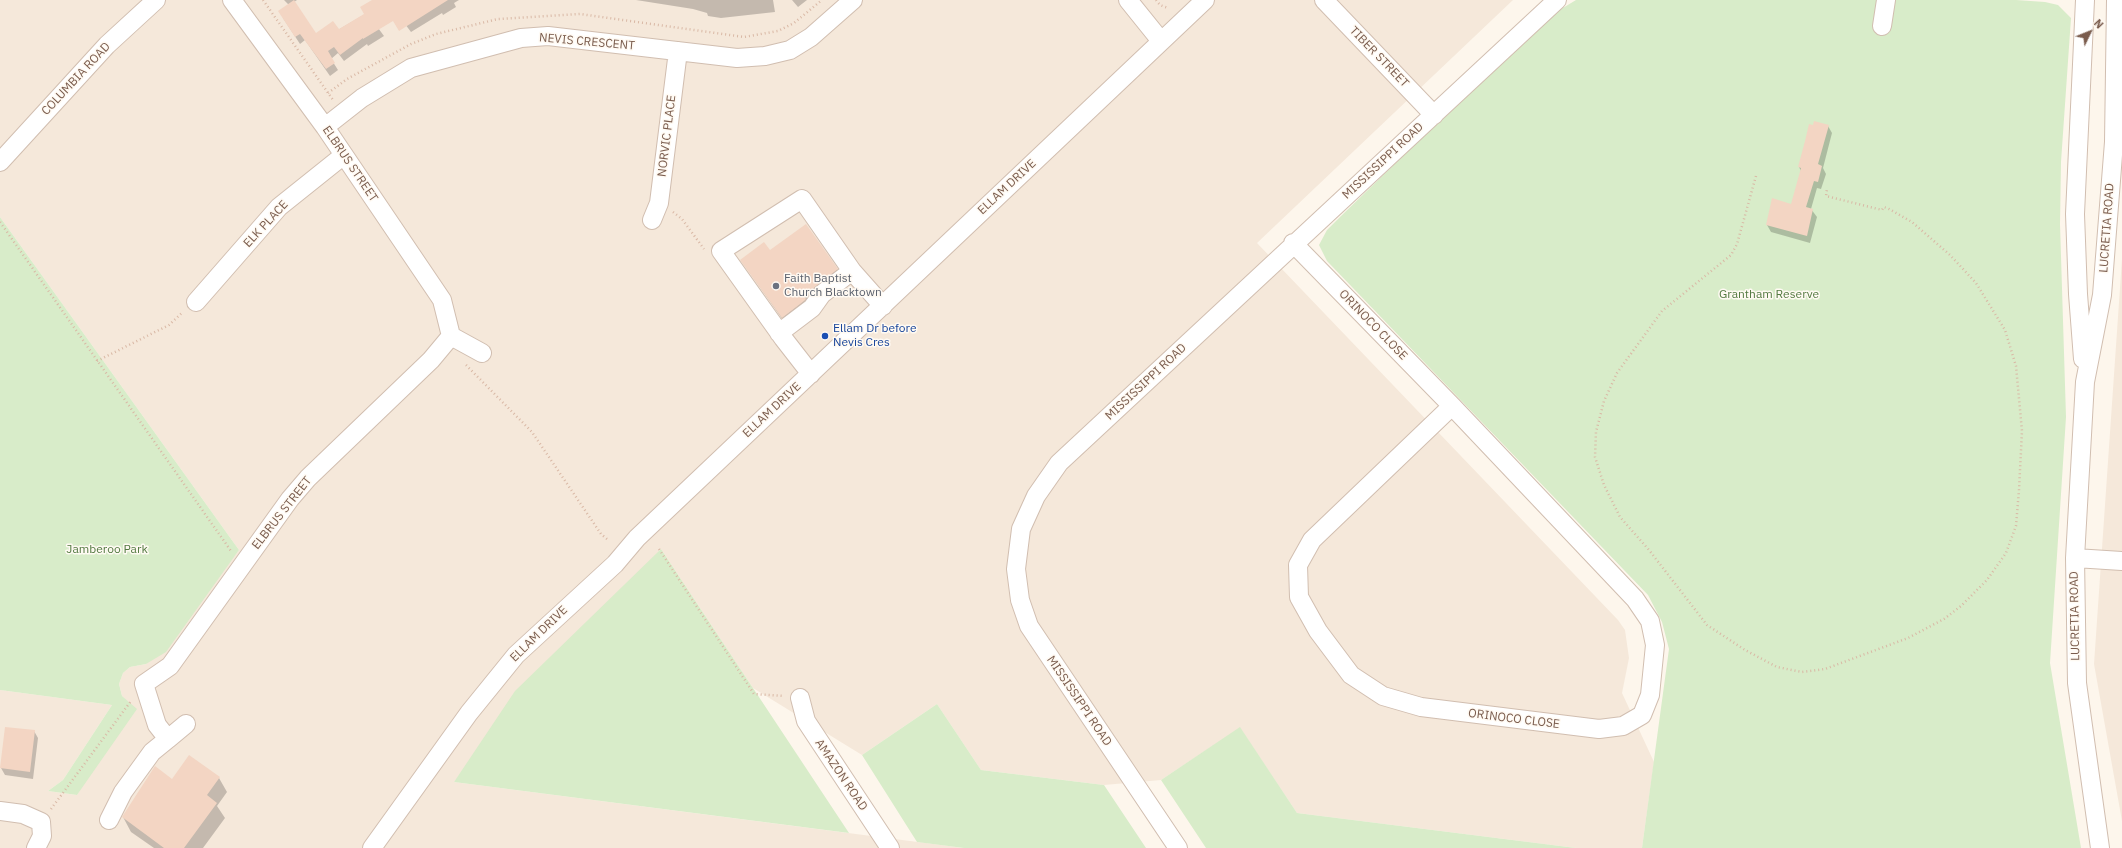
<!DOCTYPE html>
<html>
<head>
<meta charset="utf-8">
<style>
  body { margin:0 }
  #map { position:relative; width:2122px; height:848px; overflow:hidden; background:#fdf6ec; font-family:"IBM Plex Sans",sans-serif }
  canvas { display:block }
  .north { position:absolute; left:2070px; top:12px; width:40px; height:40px; -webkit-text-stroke:3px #fffaf3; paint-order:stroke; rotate:47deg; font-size:11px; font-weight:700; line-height:16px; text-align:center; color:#7a5c4d }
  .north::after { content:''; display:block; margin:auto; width:14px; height:18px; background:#7a5c4d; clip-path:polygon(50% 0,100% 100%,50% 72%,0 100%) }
</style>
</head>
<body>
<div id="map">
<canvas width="2122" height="848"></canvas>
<div class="north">N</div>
</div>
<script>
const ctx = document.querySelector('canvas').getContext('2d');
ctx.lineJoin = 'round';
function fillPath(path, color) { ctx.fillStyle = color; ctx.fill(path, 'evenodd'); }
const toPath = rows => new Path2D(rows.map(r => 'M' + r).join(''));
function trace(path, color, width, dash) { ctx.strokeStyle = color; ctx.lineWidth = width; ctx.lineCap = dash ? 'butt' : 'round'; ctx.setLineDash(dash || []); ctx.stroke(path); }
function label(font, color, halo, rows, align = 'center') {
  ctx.font = font + ' "IBM Plex Sans",sans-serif'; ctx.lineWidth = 3; ctx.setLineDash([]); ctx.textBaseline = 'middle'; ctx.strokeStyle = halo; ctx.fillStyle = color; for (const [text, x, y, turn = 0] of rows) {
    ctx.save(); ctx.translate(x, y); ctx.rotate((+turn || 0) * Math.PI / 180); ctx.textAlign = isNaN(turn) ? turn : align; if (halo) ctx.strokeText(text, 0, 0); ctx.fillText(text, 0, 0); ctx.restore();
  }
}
fillPath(toPath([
  [0,0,1513,0,1257,243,1618,620,1625,630,1629,658,1622,693,1654,762,1642,848,1576,848,1297,813,1240,728,1161,780,1104,785,981,770,937,704,862,755,753,688,661,549,454,782,964,848,0,848,0,690,112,705,63,780,48,791,77,795,128,703,122,696,119,684,123,673,130,667,146,664,239,550,0,217],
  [2122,259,2122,821,2094,664]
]), '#f5e8da');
fillPath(toPath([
  [1576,0,2016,0,2045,2,2058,5,2071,18,2061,162,2060,224,2066,417,2050,663,2081,848,1642,848,1669,649,1662,622,1648,595,1327,261,1319,245,1327,230,1341,216,1530,33,1553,14],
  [0,217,239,550,166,652,146,664,130,667,123,673,119,684,122,696,137,709,77,795,48,791,63,780,112,705,0,690],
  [661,549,753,688,849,833,454,782,515,691],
  [937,704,981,770,1104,785,1146,848,964,848,917,842,862,755],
  [1240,727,1297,813,1576,848,1206,848,1161,780]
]), '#d8ecc9');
fillPath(toPath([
  [284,0,297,0,294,2,315,34,338,30,367,13,384,36,368,46,367,44,344,61,338,53,331,59,338,70,330,76,305,40,300,44,283,18,289,5],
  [387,0,459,0,454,3,456,7,443,15,442,13,411,32],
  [636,0,773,0,775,12,721,18,708,16,707,13,693,9],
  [792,0,807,0,798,7],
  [1828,126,1832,133,1823,168,1826,174,1821,189,1817,188,1811,209,1817,217,1810,243,1771,232,1767,225,1792,205,1801,171,1799,167],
  [770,251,837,269,844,282,790,330,741,260],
  [34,731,38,738,33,779,5,775,1,768],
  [219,778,227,792,217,806,225,818,203,848,154,848,131,832,123,817,172,780]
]), '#0003');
fillPath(toPath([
  [294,0,316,33,333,21,339,29,364,14,360,7,372,0,448,0,399,31,393,21,363,39,363,38,340,55,334,47,328,51,335,63,326,69,300,34,295,37,278,11],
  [1814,121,1829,125,1818,164,1822,166,1818,182,1814,181,1806,207,1813,209,1807,236,1766,225,1772,198,1791,204,1801,168,1798,167,1805,141,1809,124,1813,125],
  [806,224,838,269,804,296,806,299,804,301,782,318,740,260,764,242,770,250],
  [5,727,35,730,30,772,0,768],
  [189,755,220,777,207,795,217,803,184,848,164,848,122,817,155,766,172,779]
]), '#f3d5c3');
const minor = toPath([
  [1128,0,1161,41],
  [1324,0,1434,115],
  [1882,26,1886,0],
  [325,127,362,98,411,68,521,38,548,36,737,58,765,56,790,50,811,37,853,0],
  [0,162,107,45,156,0],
  [652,220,659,203,678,51],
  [1293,243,1452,406,1635,599,1650,621,1655,645,1650,695,1642,715,1623,726,1599,729,1421,707,1383,696,1351,675,1318,631,1299,597,1298,565,1312,540,1452,406],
  [196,302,279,207,344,155],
  [779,333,812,308,822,294,852,271],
  [451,336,482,353],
  [2083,359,2078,294,2075,214,2085,0],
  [811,374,783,338,721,251,802,199,852,271,883,306],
  [2075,558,2122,561],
  [800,698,806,721,890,848],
  [168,739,186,724],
  [0,811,23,814,41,822,42,836,36,848],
  [109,820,123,792,152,752,168,739,157,725,144,684,170,666,290,499,308,478,431,360,451,336,442,300,325,127,232,0],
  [372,848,469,713,516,655,615,564,637,538,1205,0],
  [1178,848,1029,626,1020,600,1016,569,1021,529,1036,496,1059,463,1557,0],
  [2100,848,2077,683,2075,558,2085,382,2102,295,2114,142,2116,0]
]);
trace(minor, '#d1beb0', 20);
trace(toPath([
  [263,0,333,100],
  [1156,0,1160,5,1168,8],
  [328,93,347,79,411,44,436,34,498,19,580,14,744,37,778,31,794,23,822,0],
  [1756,176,1737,244,1731,255,1662,311,1617,373,1604,401,1596,432,1595,457,1604,485,1620,517,1649,550,1707,625,1745,650,1777,667,1802,672,1825,669,1908,638,1944,619,1961,606,1987,580,2006,553,2016,526,2019,490,2022,431,2016,366,2005,330,1976,283,1950,255,1912,222,1889,209,1884,207,1882,210,1826,196,1827,189],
  [673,212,682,219,704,249],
  [0,222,231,551],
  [97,361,169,325,183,312],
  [466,365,532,432,601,534,607,539],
  [659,549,754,694,784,696],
  [51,809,131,701]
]), '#d9b8a5', 2.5, [1, 3]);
trace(minor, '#fff', 18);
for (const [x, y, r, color] of [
  [776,286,4,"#6b7280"],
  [825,336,4,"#1a4fb4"]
]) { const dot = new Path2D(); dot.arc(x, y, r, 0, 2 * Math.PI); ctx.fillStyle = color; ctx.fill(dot); trace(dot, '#fffaf3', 1.5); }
label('12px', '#7a5c4d', '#fffaf3', [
  ["NEVIS CRESCENT",587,42,5],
  ["TIBER STREET",1379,57,46],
  ["COLUMBIA ROAD",76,79,-47],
  ["NORVIC PLACE",667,136,-83],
  ["MISSISSIPPI ROAD",1383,161,-43],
  ["ELBRUS STREET",350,164,56],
  ["ELLAM DRIVE",1007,187,-43],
  ["ELK PLACE",266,224,-47],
  ["LUCRETIA ROAD",2107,228,-86],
  ["ORINOCO CLOSE",1373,325,46],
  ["MISSISSIPPI ROAD",1146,382,-43],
  ["ELLAM DRIVE",772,410,-43],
  ["ELBRUS STREET",282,513,-52],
  ["LUCRETIA ROAD",2075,616,-91],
  ["ELLAM DRIVE",539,634,-44],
  ["MISSISSIPPI ROAD",1079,701,56],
  ["ORINOCO CLOSE",1514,719,7],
  ["AMAZON ROAD",841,775,56]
]);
label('12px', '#5b616d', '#fffaf3', [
  ["Faith Baptist",784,279],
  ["Church Blacktown",784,293]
], 'left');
label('12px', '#537a41', '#fffaf3', [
  ["Grantham Reserve",1769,295],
  ["Jamberoo Park",107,550]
]);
label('12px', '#164399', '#fffaf3', [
  ["Ellam Dr before",833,329],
  ["Nevis Cres",833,343]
], 'left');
</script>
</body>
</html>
